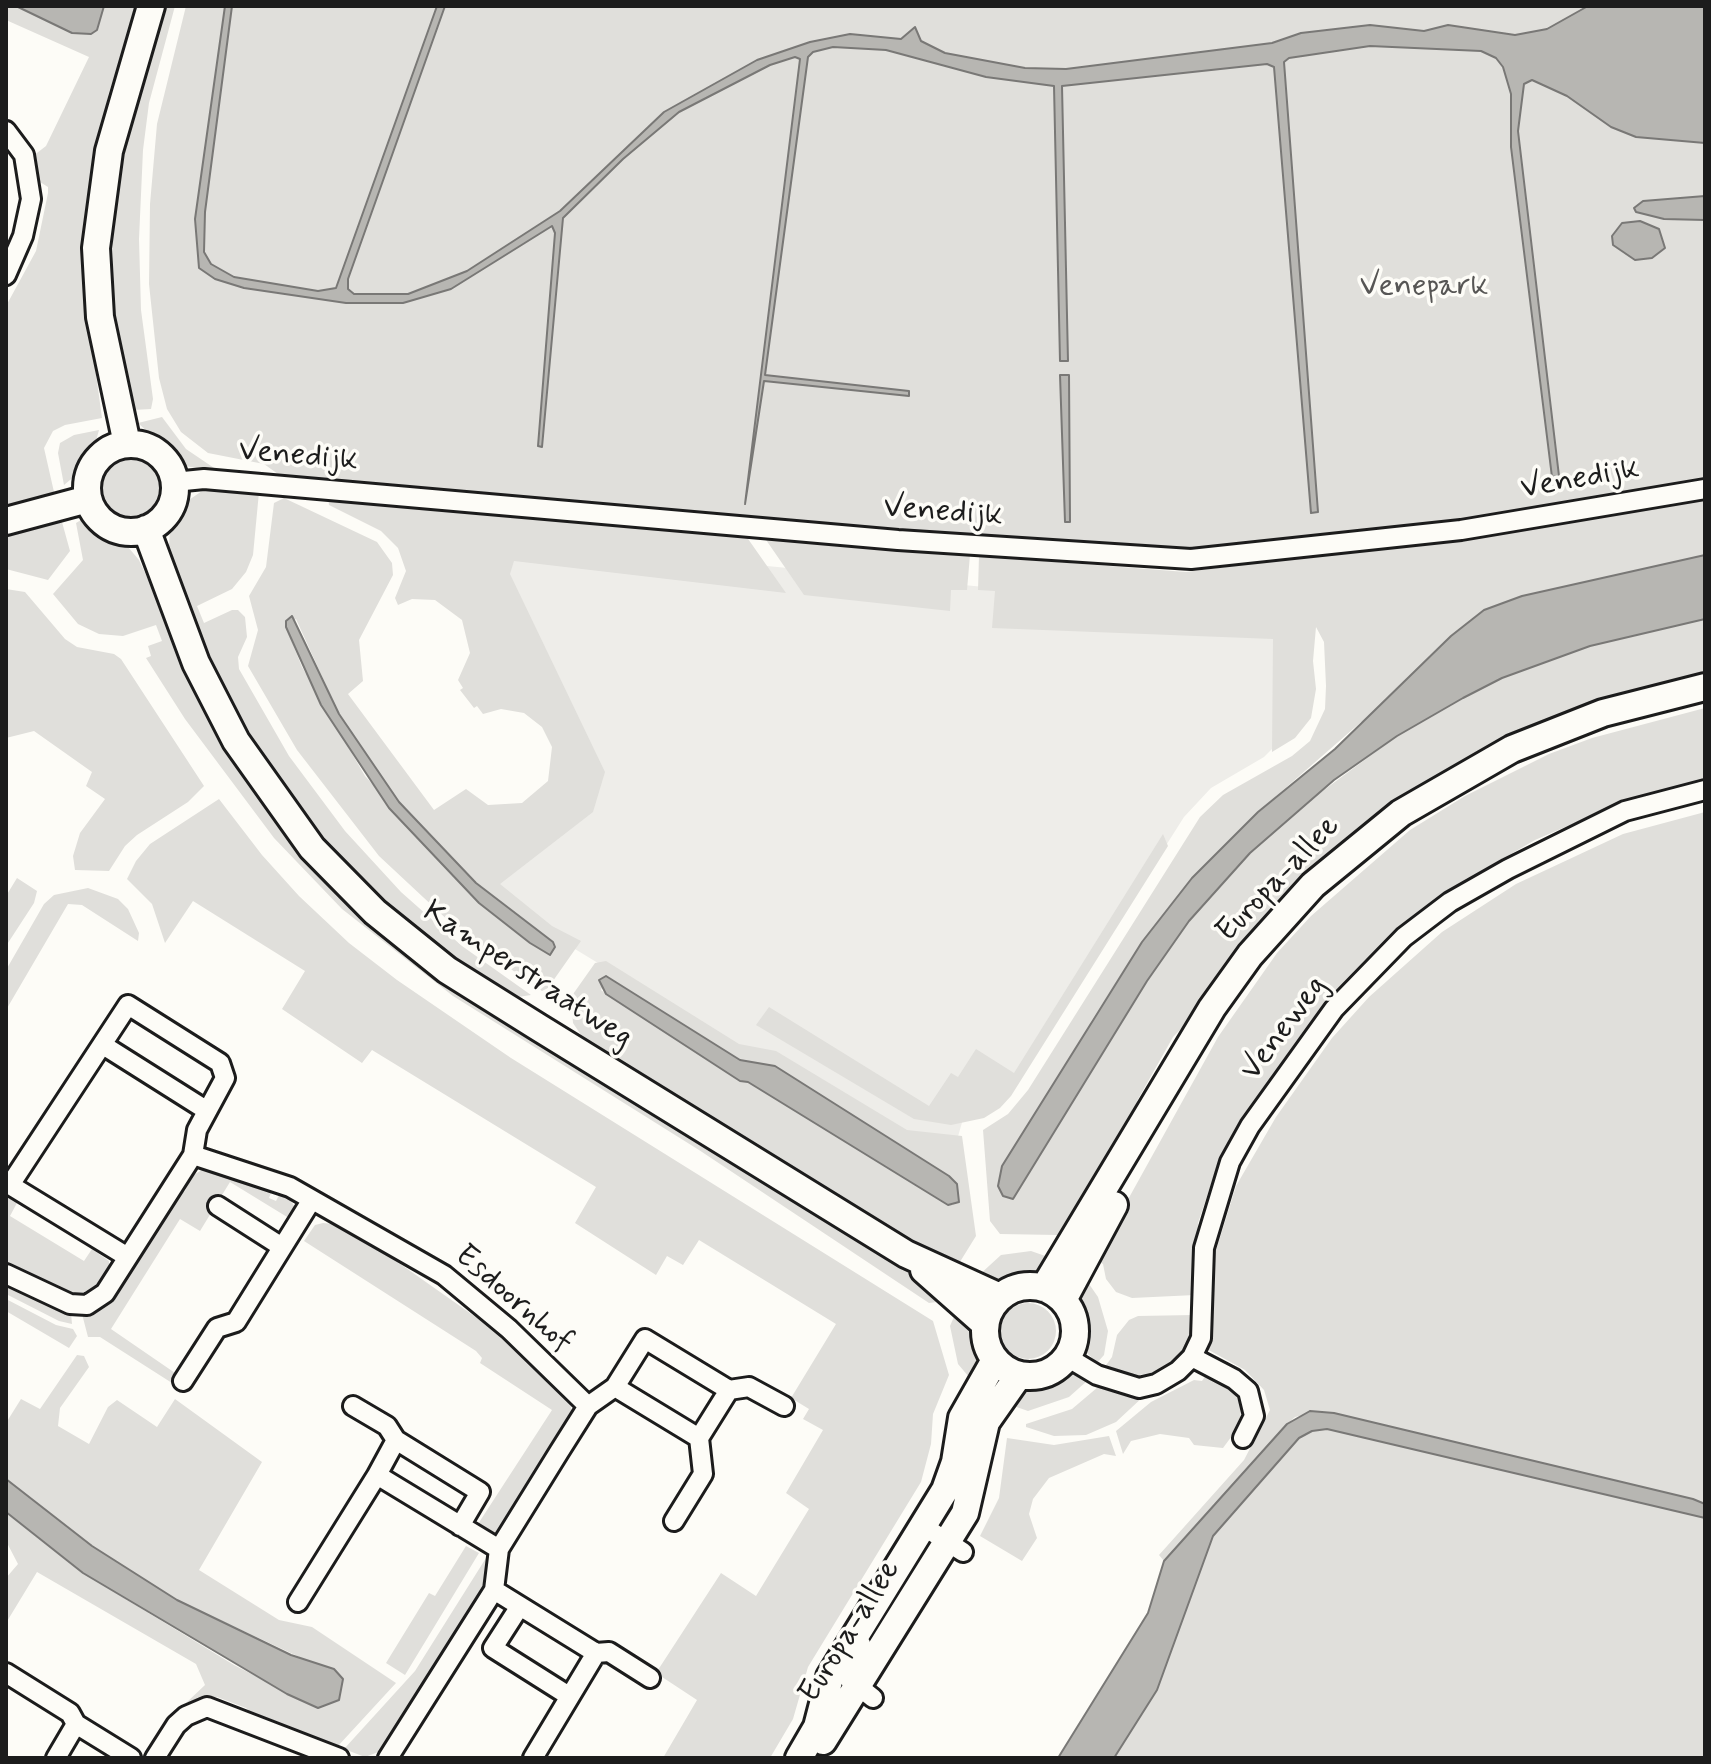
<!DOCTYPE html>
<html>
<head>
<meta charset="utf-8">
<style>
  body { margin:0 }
  #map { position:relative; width:1711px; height:1764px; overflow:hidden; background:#fdfcf7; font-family:Mynerve,sans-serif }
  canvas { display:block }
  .frame { position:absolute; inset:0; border:8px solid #1c1c1c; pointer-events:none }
</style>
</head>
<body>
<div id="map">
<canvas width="1711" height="1764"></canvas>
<div class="frame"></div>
</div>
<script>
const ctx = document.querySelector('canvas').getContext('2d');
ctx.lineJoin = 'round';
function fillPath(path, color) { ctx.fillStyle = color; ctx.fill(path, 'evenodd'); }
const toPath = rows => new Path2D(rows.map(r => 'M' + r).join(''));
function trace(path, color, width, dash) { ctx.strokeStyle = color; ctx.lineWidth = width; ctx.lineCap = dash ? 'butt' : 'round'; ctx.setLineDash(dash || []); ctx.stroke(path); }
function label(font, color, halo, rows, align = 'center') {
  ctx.font = font + ' Mynerve,sans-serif'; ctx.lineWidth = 7; ctx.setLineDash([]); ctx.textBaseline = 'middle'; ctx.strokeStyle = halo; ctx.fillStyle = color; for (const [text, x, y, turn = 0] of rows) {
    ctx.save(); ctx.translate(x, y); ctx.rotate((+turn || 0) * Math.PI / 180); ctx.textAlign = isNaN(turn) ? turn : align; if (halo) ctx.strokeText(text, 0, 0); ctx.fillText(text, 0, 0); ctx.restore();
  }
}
fillPath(toPath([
  [529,543,1005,589,1288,591,1283,738,1264,757,1211,788,1184,817,1007,1096,963,1119,957,1140,907,1136,736,1047,570,946,494,885,589,810,500,560]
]), '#eeede9');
fillPath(toPath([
  [6,6,16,6,72,33,91,34,97,30,104,6,139,6,109,92,88,193,84,286,102,418,65,425,53,431,44,448,54,492,6,508,6,306,36,251,48,193,48,187,40,182,33,156,46,146,89,57,6,20],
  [165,6,175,6,149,103,143,150,139,239,141,310,153,399,151,409,133,410,115,332,112,225,122,155],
  [186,6,1705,6,1705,587,1361,722,1258,812,1192,878,1142,942,1090,1023,1147,981,1189,921,1250,853,1301,807,1397,736,1463,698,1502,678,1590,646,1705,619,1705,678,1416,792,1173,1037,1137,1101,1133,1124,1066,1240,1057,1235,1000,1234,990,1221,983,1130,1008,1114,1028,1090,1200,817,1223,795,1292,756,1310,741,1325,709,1326,686,1324,642,1316,627,1313,661,1316,689,1311,718,1295,738,1272,752,1273,639,992,628,995,591,978,590,979,556,1186,572,1289,559,1284,542,1185,552,1038,541,285,479,264,464,208,453,181,432,167,409,159,378,149,284,150,204,157,124],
  [162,417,186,449,220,472,185,466,138,423],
  [99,430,94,448,76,475,64,485,58,453,60,443,74,435],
  '102 488a29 29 0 1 1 58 0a29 29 0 1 1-58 0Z',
  [205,489,259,492,253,555,246,572,232,589,197,606,204,623,232,610,238,610,245,617,247,637,238,657,239,669,289,756,345,831,401,892,462,946,531,995,518,997,501,991,393,911,306,822,256,752,214,676,169,546,170,529,183,504],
  [284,498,377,542,392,563,393,575,359,640,363,681,348,694,434,810,466,789,488,805,522,803,548,781,552,747,542,727,524,713,501,709,483,714,477,706,474,708,460,690,463,688,458,680,470,653,462,620,435,600,412,599,398,605,395,598,406,571,398,548,381,531,329,505,328,498,746,536,786,593,514,561,510,574,605,772,593,812,500,884,552,926,581,941,548,988,542,991,468,939,379,856,297,750,248,666,258,630,249,596,266,567,274,503],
  [296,619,339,714,399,802,476,883,553,942,530,943,479,903,365,776,302,667,286,627],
  [81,520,128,547,139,560,228,750,274,817,327,879,897,1262,940,1297,937,1302,929,1303,699,1150,453,996,342,909,274,838,185,719,146,658,151,656,148,646,162,641,156,625,123,636,99,634,78,624,53,594,83,560,76,523],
  [62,522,70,551,48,580,6,569,6,534],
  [764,537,970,555,967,590,951,590,950,611,804,595],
  [6,589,25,592,65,639,77,647,114,654,121,659,204,786,188,802,137,835,125,846,109,871,75,870,73,856,80,833,105,799,86,786,92,772,34,731,6,738],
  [1705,708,1705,781,1614,806,1535,840,1454,887,1378,950,1309,1025,1221,1154,1198,1223,1195,1295,1132,1298,1116,1292,1106,1279,1103,1264,1095,1259,1218,1037,1277,953,1311,916,1410,830,1465,796,1549,754,1592,738],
  [219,799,262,855,299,896,349,943,397,980,511,1058,933,1321,949,1375,933,1414,931,1444,921,1482,808,1667,793,1719,770,1758,663,1758,697,1700,656,1673,721,1573,756,1596,809,1509,786,1493,823,1430,803,1419,809,1409,791,1398,836,1324,699,1240,683,1265,667,1256,656,1275,575,1223,596,1187,372,1050,362,1063,282,1009,305,971,193,901,165,943,152,904,127,879,136,861,150,844],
  [1705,812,1705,1504,1320,1411,1295,1417,1287,1424,1164,1561,1159,1555,1244,1460,1270,1410,1264,1390,1245,1370,1205,1348,1212,1331,1209,1273,1236,1186,1276,1117,1332,1038,1369,997,1442,932,1516,884,1623,834],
  [1163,834,1168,846,1011,1096,1000,1108,984,1118,951,1125,914,1119,756,1025,769,1007,929,1106,951,1073,958,1077,976,1049,1014,1073],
  [17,878,37,891,34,903,6,946,6,896],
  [88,888,118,899,128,909,139,933,138,941,82,905,68,904,6,1010,6,970,44,904,54,895],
  [606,961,739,1044,776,1051,907,1130,962,1136,976,1236,958,1265,906,1240,585,1041,573,1023,571,997,595,963],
  [607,977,740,1060,775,1066,949,1176,955,1181,953,1205,948,1205,748,1082,740,1080,606,994,601,990],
  [205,1168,272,1190,269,1198,276,1201,280,1193,286,1195,296,1208,292,1220,230,1182,200,1231,180,1219,111,1329,178,1375,172,1383,100,1337,88,1337,82,1314,96,1309,114,1296,169,1201,185,1191,192,1176],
  [9,1195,18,1201,10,1216,84,1261,92,1249,109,1261,109,1275,95,1292,82,1297,50,1290,6,1263,6,1196],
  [323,1223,333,1224,379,1249,477,1318,495,1324,545,1372,553,1388,570,1403,572,1412,495,1535,478,1524,552,1410,480,1363,482,1358,476,1351,304,1241,315,1225],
  [1031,1251,1051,1258,1036,1276,999,1283,978,1276,1001,1255],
  [1087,1281,1098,1297,1108,1331,1104,1355,1097,1363,1084,1350,1081,1341,1076,1300],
  [6,1284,71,1313,72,1324,59,1321,6,1294],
  [6,1299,56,1325,73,1329,77,1336,69,1348,6,1311],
  '1000 1331a28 28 0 1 1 56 0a28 28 0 1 1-56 0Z',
  [957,1310,976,1333,980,1363,974,1383,958,1364,950,1326],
  [1193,1315,1193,1334,1188,1346,1177,1360,1160,1371,1129,1377,1104,1368,1112,1357,1117,1335,1129,1320,1138,1316],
  [77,1355,84,1356,89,1367,60,1408,58,1426,89,1444,108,1407,117,1400,157,1427,175,1399,262,1462,199,1570,279,1620,312,1627,396,1683,338,1746,319,1746,260,1721,246,1708,217,1697,186,1703,205,1685,196,1664,37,1572,6,1623,6,1578,18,1564,6,1541,6,1512,83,1573,234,1665,318,1708,310,1662,177,1600,92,1546,6,1479,6,1423,21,1399,40,1409],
  [1070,1373,1087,1381,1069,1397,1028,1411,1008,1404,1024,1386],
  [1206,1375,1232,1388,1241,1406,1240,1425,1223,1448,1194,1445,1189,1438,1160,1434,1131,1441,1123,1454,1116,1431,1151,1402,1194,1380,1202,1381],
  [1098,1387,1118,1393,1144,1396,1116,1422,1086,1435,1054,1436,1026,1427,1026,1424,1072,1409],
  [1316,1422,1705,1513,1705,1758,1087,1758,1204,1529],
  [1109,1436,1116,1456,1104,1454,1049,1478,1033,1499,1029,1514,1037,1538,1022,1561,980,1536,999,1498,1007,1438,1054,1445],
  [466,1546,479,1553,405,1675,386,1663,429,1593,435,1596],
  [486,1558,488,1581,381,1751,365,1757,344,1749,415,1671]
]), '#e0dfdb');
const water = toPath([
  [16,6,104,6,97,30,91,34,72,33,16,6],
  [225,6,232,6,205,212,204,252,211,264,234,277,318,291,336,288,437,6,445,6,348,279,348,289,354,294,408,294,467,271,560,211,664,112,757,60,810,42,850,34,901,39,915,27,921,41,945,53,1025,68,1066,69,1272,43,1301,33,1370,25,1424,31,1448,25,1515,35,1547,29,1588,6,1705,6,1705,143,1636,137,1611,127,1567,96,1532,80,1524,84,1518,131,1559,476,1552,477,1511,147,1511,94,1503,67,1496,58,1481,51,1370,46,1289,58,1284,62,1318,512,1311,513,1274,67,1267,64,1062,86,1068,361,1060,361,1054,86,986,77,886,50,833,47,813,52,808,57,765,375,909,391,909,396,764,381,745,504,800,59,795,57,770,65,679,112,623,159,563,218,542,447,538,446,555,233,552,226,451,289,403,303,346,303,244,288,215,279,199,268,195,219,225,6],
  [1705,196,1705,220,1664,219,1636,212,1634,208,1643,201,1705,196],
  [1640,221,1659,229,1665,248,1652,258,1635,260,1613,245,1612,236,1622,223,1640,221],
  [1060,375,1069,375,1070,522,1065,522,1060,375],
  [1705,555,1705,619,1590,646,1502,678,1463,698,1397,736,1334,780,1250,853,1189,921,1147,981,1013,1199,1003,1196,998,1186,1002,1166,1142,942,1192,878,1258,812,1335,749,1451,636,1484,610,1522,596,1705,555],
  [292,616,339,714,399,802,476,883,553,942,555,947,550,955,530,943,479,903,389,808,321,705,286,627,286,621,292,616],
  [606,976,740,1060,775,1066,949,1176,957,1184,959,1202,948,1205,748,1082,740,1081,606,994,599,980,606,976],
  [1310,1411,1334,1413,1693,1499,1705,1504,1705,1518,1327,1429,1312,1431,1299,1438,1213,1536,1157,1690,1114,1758,1058,1758,1148,1613,1164,1561,1287,1424,1310,1411],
  [6,1479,92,1546,177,1600,291,1655,334,1669,343,1679,339,1700,318,1708,287,1694,83,1573,6,1512,6,1479]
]);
fillPath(water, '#b7b6b2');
trace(water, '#797876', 2);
const street = toPath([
  [6,131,24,155,31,199,23,236,6,275],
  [174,482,204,479,898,540,1191,559,1461,530,1705,489],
  [103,1045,206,1110],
  [193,1155,290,1187,444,1275,509,1329,588,1406],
  [218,1206,282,1247],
  [6,1274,70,1304,87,1305,105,1293,193,1155,197,1130,225,1078,220,1063,128,1005,10,1185,126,1256],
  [1067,1357,1097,1375,1139,1388,1156,1384,1178,1371,1192,1357,1201,1338,1204,1248,1230,1162,1250,1126,1334,1009,1404,937,1450,902,1508,869,1625,811,1705,790],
  [1192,1357,1234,1379,1248,1391,1254,1416,1243,1438],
  [183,1381,217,1328,236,1322,311,1201],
  [615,1387,699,1438],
  [729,1390,749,1387,784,1406],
  [353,1406,387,1426,396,1440,480,1492,460,1526],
  [396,1440,377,1475,499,1549],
  [923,1526,963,1552],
  [494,1590,596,1653,609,1652,650,1678],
  [298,1602,377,1475],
  [520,1606,493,1648,569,1696],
  [861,1644,848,1678,873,1698],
  [6,1673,70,1713,76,1724,131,1758],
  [56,1758,76,1724],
  [155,1758,176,1725,186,1716,207,1707,339,1758],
  [388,1758,494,1590,499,1549,559,1452,588,1406,615,1387,645,1339,729,1390,699,1438,703,1474,674,1521],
  [533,1758,596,1653]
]);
const secondary = toPath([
  [127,444,100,317,96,248,109,151,151,6],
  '87 488a44 44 0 1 1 88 0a44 44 0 1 1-88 0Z',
  [6,521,88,499],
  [146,529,196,663,236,741,312,848,375,912,447,970,538,1027,906,1254,1000,1297],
  [924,1270,985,1324],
  '985 1331a45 45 0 1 1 90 0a45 45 0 1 1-90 0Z',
  [1044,1288,1212,1008,1250,955,1313,885,1401,813,1512,749,1603,713,1705,687],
  [1063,1300,1114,1205],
  [823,1741,965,1513,986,1422,1019,1375],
  [799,1758,817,1727,830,1677,945,1490,955,1462,962,1418,995,1360]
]);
trace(street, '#1c1c1c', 24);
trace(secondary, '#1c1c1c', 32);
trace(street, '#fdfcf7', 18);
trace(secondary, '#fdfcf7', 26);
label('32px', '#575655', '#fdfcf7', [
  ["Venepark",1424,287]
]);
label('32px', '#1c1c1c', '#fdfcf7', [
  ["Venedijk",298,457,5],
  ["Venedijk",1580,480,-10],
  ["Venedijk",943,513,4],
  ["Europa-allee",1279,880,-46],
  ["Kamperstraatweg",527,976,33],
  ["Veneweg",1285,1029,-53],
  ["Esdoornhof",513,1300,41],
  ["Europa-allee",851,1632,-58]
]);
</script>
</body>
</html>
